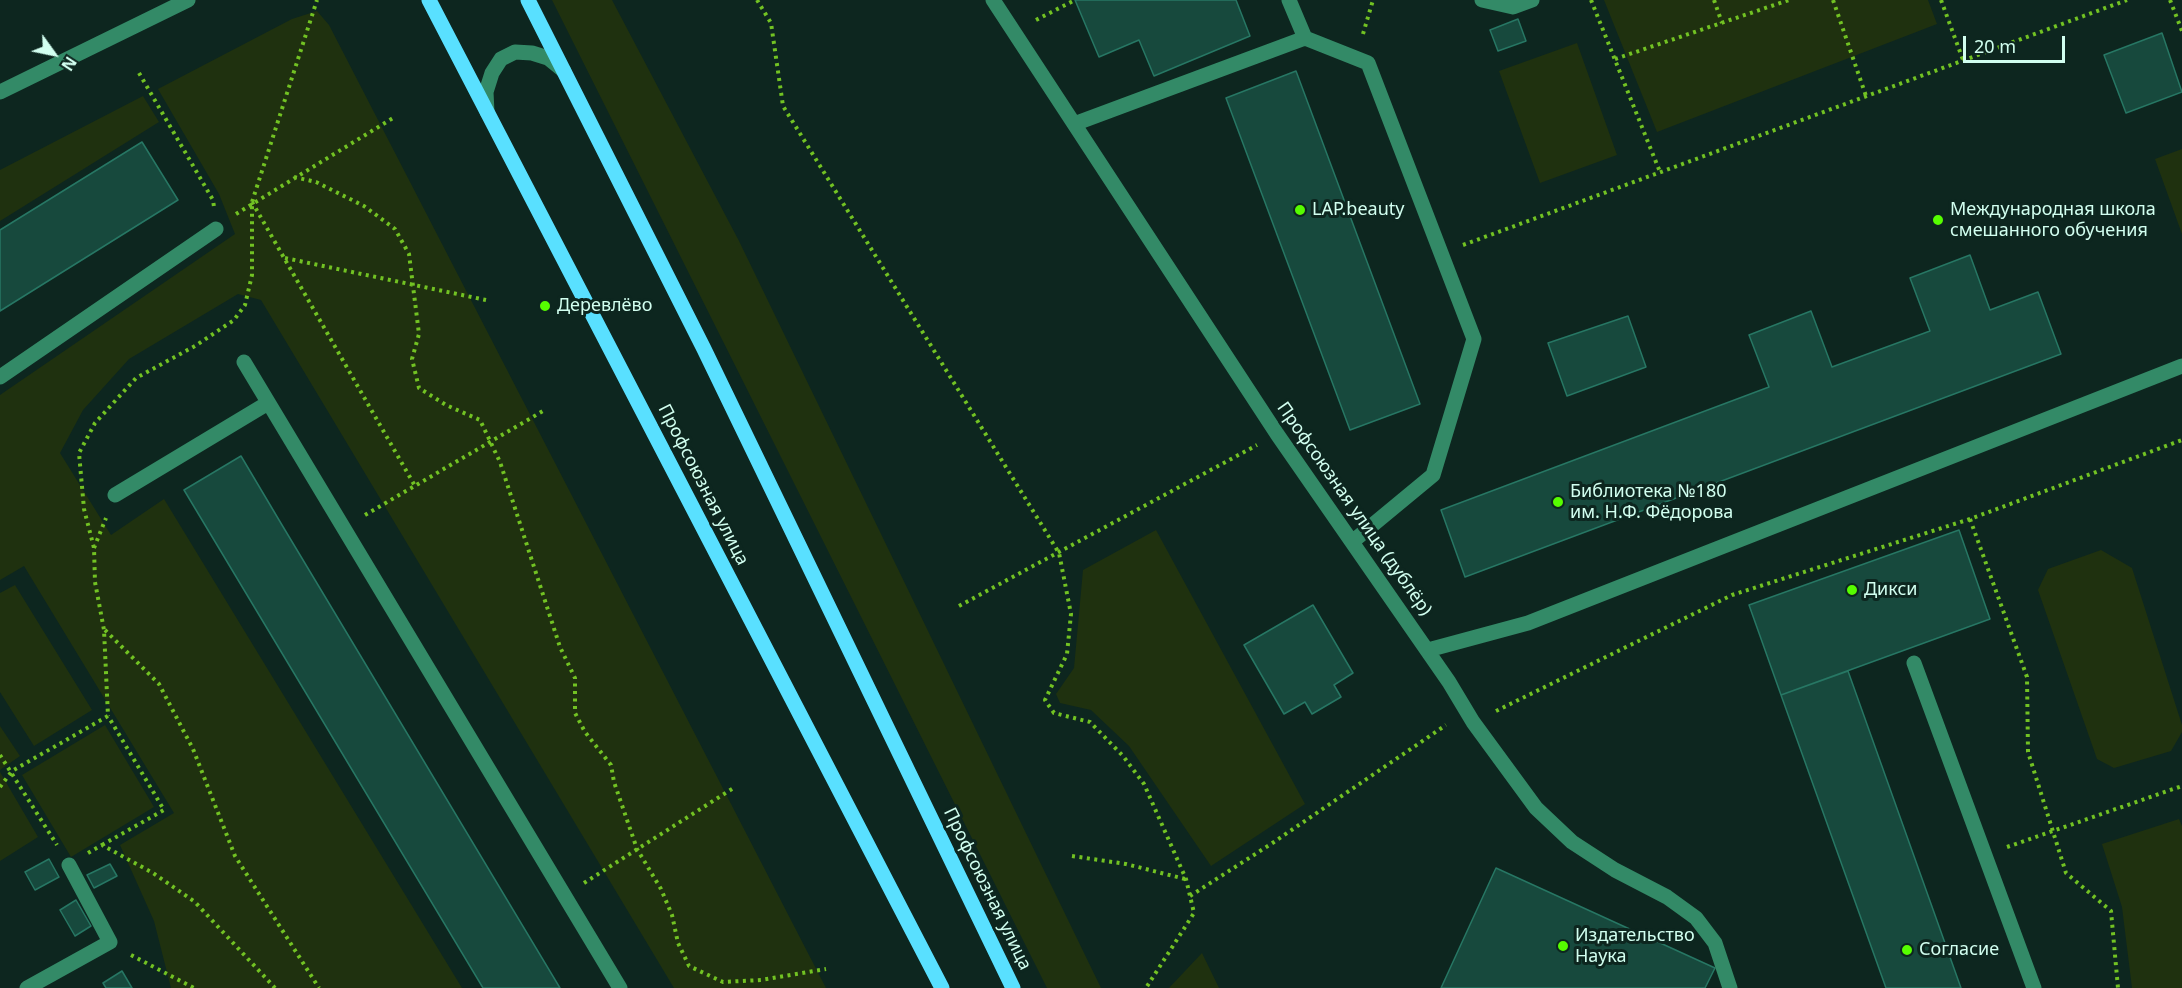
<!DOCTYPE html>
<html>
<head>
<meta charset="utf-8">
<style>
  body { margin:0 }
  #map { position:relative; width:2182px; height:988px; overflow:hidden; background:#0d261f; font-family:"Noto Sans",sans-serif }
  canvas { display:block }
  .north { position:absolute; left:24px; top:24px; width:60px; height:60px; -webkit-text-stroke:4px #0d261f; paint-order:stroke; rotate:123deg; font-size:16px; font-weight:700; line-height:24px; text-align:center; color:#d2fff0 }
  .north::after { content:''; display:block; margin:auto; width:21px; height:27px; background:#d2fff0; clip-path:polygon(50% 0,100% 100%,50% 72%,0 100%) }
  .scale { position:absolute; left:1963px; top:36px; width:102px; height:27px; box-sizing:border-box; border:3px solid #d2fff0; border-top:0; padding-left:8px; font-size:18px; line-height:21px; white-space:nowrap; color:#d2fff0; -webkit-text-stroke:4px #0d261f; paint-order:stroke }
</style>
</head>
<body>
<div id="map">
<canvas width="2182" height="988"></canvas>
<div class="north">N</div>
<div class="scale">20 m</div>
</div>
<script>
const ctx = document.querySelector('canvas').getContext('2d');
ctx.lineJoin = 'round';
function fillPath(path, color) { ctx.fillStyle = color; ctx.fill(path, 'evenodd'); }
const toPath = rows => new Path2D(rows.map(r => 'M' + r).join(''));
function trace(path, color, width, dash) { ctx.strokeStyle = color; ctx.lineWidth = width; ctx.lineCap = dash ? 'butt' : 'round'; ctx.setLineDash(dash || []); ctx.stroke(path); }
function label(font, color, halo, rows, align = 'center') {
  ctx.font = font + ' "Noto Sans",sans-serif'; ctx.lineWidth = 6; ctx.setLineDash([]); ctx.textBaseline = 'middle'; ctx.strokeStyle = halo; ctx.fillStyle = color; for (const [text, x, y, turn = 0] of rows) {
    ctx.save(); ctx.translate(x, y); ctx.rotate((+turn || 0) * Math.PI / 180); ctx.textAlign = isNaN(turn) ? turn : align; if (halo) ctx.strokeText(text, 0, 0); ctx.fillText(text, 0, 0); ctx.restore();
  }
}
fillPath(toPath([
  [552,0,612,0,739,241,1101,988,1047,988],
  [1604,0,1928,0,1937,24,1657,132],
  [317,11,329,25,826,988,674,988,261,300,238,294,129,359,83,410,60,453,111,535,164,499,462,988,171,988,154,921,120,845,174,813,24,566,0,580,0,395,235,234,219,194,158,89,292,19],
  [1577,43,1617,155,1540,183,1499,71],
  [143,96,159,122,0,221,0,170],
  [2182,149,2182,234,2155,159],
  [1156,530,1305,804,1211,866,1129,746,1091,710,1060,703,1056,694,1074,668,1083,570],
  [2101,550,2132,568,2182,725,2182,732,2171,751,2114,768,2097,759,2038,590,2048,569],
  [15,585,92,710,34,746,0,692,0,593],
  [105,725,154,807,71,857,22,775],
  [0,726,20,756,0,770],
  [0,772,38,837,0,861],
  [2179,819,2182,826,2182,988,2132,988,2122,907,2102,844],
  [1202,953,1219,988,1169,988]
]), '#1f310f');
const building = toPath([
  [1075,0,1236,0,1250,36,1154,76,1139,40,1099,57,1075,0],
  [1518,19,1526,41,1498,51,1490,30,1518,19],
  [2162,33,2182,92,2126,113,2104,55,2162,33],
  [1296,71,1420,404,1350,430,1226,98,1296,71],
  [142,142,178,200,0,311,0,230,142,142],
  [1970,255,1990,310,2038,292,2061,354,1465,577,1441,510,1769,387,1749,335,1811,311,1832,367,1930,331,1910,278,1970,255],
  [1628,316,1646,367,1567,396,1548,343,1628,316],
  [241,456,282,525,560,988,483,988,184,490,241,456],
  [1959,530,1990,619,1781,695,1749,605,1959,530],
  [1313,605,1353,673,1334,685,1341,697,1312,714,1305,702,1284,714,1244,645,1313,605],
  [1848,671,1925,887,1961,988,1886,988,1781,695,1848,671],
  [49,859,59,877,35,890,25,872,49,859],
  [110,864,117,876,94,888,87,875,110,864],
  [1496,868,1715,968,1705,988,1441,988,1496,868],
  [76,900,91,926,75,936,60,910,76,900],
  [122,971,132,988,106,988,103,983,122,971]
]);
fillPath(building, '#17493d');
trace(building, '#277764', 1.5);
trace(toPath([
  [757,0,771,23,783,106,1059,553,1071,614,1067,654,1045,700,1054,713,1090,722,1123,756,1144,784,1186,879,1194,913,1146,988],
  [1591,0,1660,172],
  [1714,0,1722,23],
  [1833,0,1866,96],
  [1941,0,1963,60],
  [2170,0,2182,31],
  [1036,20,1075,0],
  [1363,34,1373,0],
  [1615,59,1789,0],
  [139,73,213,200,214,207],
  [294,177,316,182,364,206,395,229,409,254,419,334,412,359,419,388,446,405,480,420,500,462,560,647,575,678,575,713,585,732,611,765,614,782,637,849,661,889,672,915,678,943,689,966,723,982,761,980,826,969],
  [252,202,415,486],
  [236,214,393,118],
  [1463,245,2127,0],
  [285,258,486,300],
  [365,515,543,411],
  [1970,519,2027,677,2028,752,2066,873,2111,911,2118,988],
  [94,548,106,518],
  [959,606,1257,445],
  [105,630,159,684,193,749,235,856,319,988],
  [1496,711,1732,595,1970,519,2182,440],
  [0,755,57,845],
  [0,787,12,771,108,716,104,630,95,582,94,548,84,509,79,453,95,423,136,378,195,346,234,320,245,305,252,275,252,202,317,0],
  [102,845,164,810,108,716],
  [2007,847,2182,786],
  [88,853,102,845,153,873,195,902,275,988],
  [1072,856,1126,864,1185,879],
  [584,883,735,787],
  [1190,896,1274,842,1446,725],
  [131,955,194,988]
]), '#72c223', 4, [3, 4.5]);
trace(toPath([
  [993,0,1277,434,1449,682,1473,722,1536,808,1572,842,1615,870,1667,897,1696,918,1715,943,1730,988],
  [1289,0,1305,38,1368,63,1474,339,1433,475,1352,542],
  [1482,0,1513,7,1532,0],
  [0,92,188,0],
  [487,112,486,92,492,73,501,59,515,52,532,53,548,58,564,71],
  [1074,124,1305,38],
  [244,362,620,988],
  [0,377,216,229],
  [115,495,268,403],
  [1428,650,1528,623,2182,366],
  [1914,663,2034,988],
  [27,988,110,942,69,865]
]), '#338a67', 15);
trace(toPath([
  [429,0,942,988],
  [528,0,704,349,1013,988]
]), '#59e0ff', 15);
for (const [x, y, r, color] of [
  [1300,210,6,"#56fd00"],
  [1938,220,6,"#56fd00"],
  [545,306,6,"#56fd00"],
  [1558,502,6,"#56fd00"],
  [1852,590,6,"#56fd00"],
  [1563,946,6,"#56fd00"],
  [1907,950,6,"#56fd00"]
]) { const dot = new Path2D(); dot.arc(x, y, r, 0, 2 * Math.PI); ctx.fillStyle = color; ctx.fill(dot); trace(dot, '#0d261f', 2); }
label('18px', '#d2fff0', '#0d261f', [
  ["LAP.beauty",1312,210],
  ["Международная школа",1950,210],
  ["смешанного обучения",1950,231],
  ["Деревлёво",557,306],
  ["Библиотека №180",1570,492],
  ["им. Н.Ф. Фёдорова",1570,513],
  ["Дикси",1864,590],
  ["Издательство",1575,936],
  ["Наука",1575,957],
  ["Согласие",1919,950]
], 'left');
label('18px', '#d2fff0', '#0d261f', [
  ["Профсоюзная улица",703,485,63],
  ["Профсоюзная улица (дублёр)",1354,509,55],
  ["Профсоюзная улица",987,889,64]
]);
</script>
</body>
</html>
